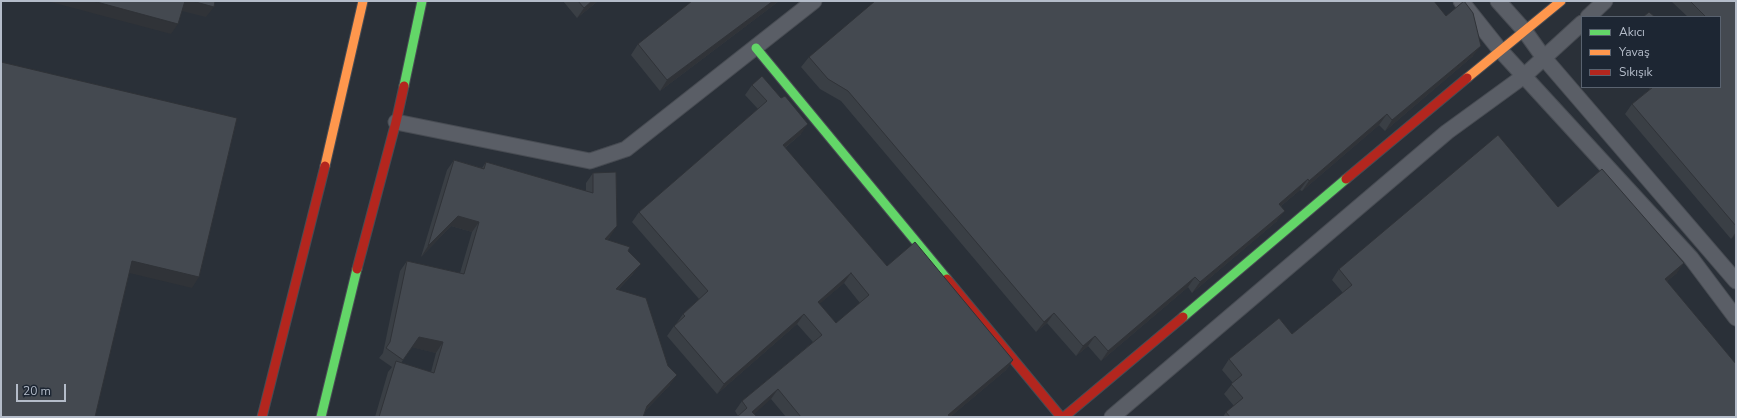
<!DOCTYPE html>
<html>
<head>
<meta charset="utf-8">
<style>
  body { margin:0 }
  #map { position:relative; width:1737px; height:418px; overflow:hidden; background:#2a3038; font-family:"Nunito Sans",sans-serif }
  canvas { display:block }
  .frame { position:absolute; inset:0; border:2px solid #b4bcc9; pointer-events:none }
  .legend { position:absolute; left:1581px; top:16px; width:140px; height:72px; box-sizing:border-box; background:#1d2633; border:1px solid #59626f; margin:0; padding:5px 7px; list-style:none; font-size:12px; color:#b4bcc9 }
  .legend li { display:flex; align-items:center; gap:8px; height:20px }
  .legend b { width:20px; border:1px solid #59626f }
  .scale { position:absolute; left:16px; top:384px; width:50px; height:18px; box-sizing:border-box; border:2px solid #b4bcc9; border-top:0; padding-left:5px; font-size:12px; line-height:14px; white-space:nowrap; color:#b4bcc9; -webkit-text-stroke:3px #1d2633; paint-order:stroke }
</style>
</head>
<body>
<div id="map">
<canvas width="1737" height="418"></canvas>
<div class="frame"></div>
<ul class="legend">
<li><b style="height:5px;background:#63d668"></b>Akıcı</li>
<li><b style="height:5px;background:#ff974d"></b>Yavaş</li>
<li><b style="height:5px;background:#b3261e"></b>Sıkışık</li>
</ul>
<div class="scale">20 m</div>
</div>
<script>
const ctx = document.querySelector('canvas').getContext('2d');
ctx.lineJoin = 'round';
const toPath = rows => new Path2D(rows.map(r => 'M' + r).join(''));
function trace(path, color, width, dash) { ctx.strokeStyle = color; ctx.lineWidth = width; ctx.lineCap = dash ? 'butt' : 'round'; ctx.setLineDash(dash || []); ctx.stroke(path); }
function fillPath(path, color) { ctx.fillStyle = color; ctx.fill(path, 'evenodd'); }
const street = toPath([
  [1461,1,1500,50,1691,258,1736,318],
  [1498,1,1524,30,1544,58,1736,281],
  [1588,17,1605,1],
  [396,122,590,161,626,149,814,1],
  [1112,417,1447,132,1524,76,1582,23]
]);
const fast = toPath([
  [756,48,947,279],
  [404,86,422,1],
  [1183,317,1346,179],
  [321,417,357,269]
]);
const slow = toPath([
  [1467,78,1561,1],
  [325,166,363,1]
]);
const jam = toPath([
  [1346,179,1467,78],
  [357,269,396,122,404,86],
  [947,279,1061,417],
  [262,417,325,166],
  [1064,417,1183,317]
]);
trace(street, '#484c53', 17);
trace(fast, '#484c53', 11);
trace(slow, '#484c53', 11);
trace(jam, '#484c53', 11);
trace(street, '#5a5e66', 15);
trace(fast, '#63d668', 9);
trace(slow, '#ff974d', 9);
trace(jam, '#b3261e', 9);
fillPath(toPath([
  [563,1,598,1,577,18],
  [779,1,660,91,631,55,638,44],
  [1673,1,1736,1,1736,235,1731,239,1625,114,1632,104,1650,89,1648,87,1720,87,1720,17,1688,17,1672,2],
  [1473,56,1385,131,1379,125,1302,191,1300,190,1281,206,1277,221,1192,293,1188,287,1101,361,1088,346,1076,356,1047,323,1036,332,841,101,820,89,801,67,809,57],
  [752,85,801,134,785,148,887,266,1013,360,1006,370,950,417,786,417,771,399,738,416,735,411,742,401,813,342,797,324,717,394,667,336,674,326,676,324,683,314,699,299,632,222,639,212,758,109,745,95],
  [844,283,860,303,836,323,819,304],
  [454,160,482,168,486,162,586,191,586,183,593,173,610,237,607,240,628,251,633,274,618,290,670,385,646,410,643,417,375,417,388,372,392,367,379,358,383,353,400,271,407,261,460,273,472,232,451,226,421,257,447,170],
  [412,347,436,353,431,372,401,363],
  [1558,207,1677,273,1667,281,1736,417,1223,417,1226,412,1234,406,1224,394,1233,383,1222,370,1229,359,1292,334,1343,293,1332,280,1339,269]
]), '#3a3f45');
fillPath(toPath([
  [47,1,93,1,178,24,171,34],
  [184,1,192,1,214,7,206,17,178,10],
  [592,1,598,1,577,18,584,8],
  [773,1,779,1,660,91,667,80],
  [1481,46,1473,56,1385,131,1392,120],
  [1387,114,1379,125,1302,191,1309,181],
  [808,124,801,134,776,155,783,145],
  [1308,179,1300,190,1271,214,1279,204],
  [1285,211,1277,221,1192,293,1200,282],
  [458,216,479,222,472,232,451,226,421,257,428,246],
  [617,226,610,237,597,250,605,239],
  [1736,232,1736,235,1731,239],
  [132,261,199,277,192,288,125,272],
  [1684,263,1677,273,1657,289,1665,279],
  [641,264,633,274,609,299,616,289],
  [851,273,844,283,810,312,818,302],
  [1195,277,1188,287,1101,361,1108,351],
  [1054,313,1047,323,1036,332,1044,322],
  [804,314,797,324,717,394,724,384],
  [1095,336,1088,346,1076,356,1083,346],
  [419,337,443,342,436,353,411,347],
  [1013,360,1006,370,950,417,948,415],
  [677,375,670,385,640,416,647,406],
  [778,389,771,399,751,417,752,412]
]), '#303338');
const building = toPath([
  [93,1,185,1,178,24,93,1],
  [192,1,215,1,214,7,192,1],
  [578,1,592,1,584,8,578,1],
  [692,1,773,1,667,80,638,44,692,1],
  [875,1,1434,1,1446,16,1464,1,1473,13,1481,46,1392,120,1387,114,1309,181,1308,179,1279,204,1285,211,1200,282,1195,277,1108,351,1095,336,1083,346,1054,313,1044,322,848,91,828,79,809,57,875,1],
  [1690,1,1736,1,1736,226,1632,104,1653,87,1720,87,1720,17,1706,17,1690,1],
  [1649,12,1655,17,1643,17,1649,12],
  [1,62,237,118,199,277,132,261,95,417,1,417,1,62],
  [762,76,781,98,785,96,808,124,783,145,887,266,915,242,1013,360,948,415,950,417,801,417,778,389,752,412,757,417,737,417,747,408,742,401,822,335,804,314,724,384,674,326,685,316,683,314,708,291,639,212,767,101,752,85,762,76],
  [851,273,869,295,836,323,818,302,851,273],
  [1498,135,1558,207,1602,169,1684,263,1665,279,1736,364,1736,417,1230,417,1226,412,1243,398,1231,384,1242,375,1229,359,1279,318,1292,334,1352,285,1339,269,1498,135],
  [454,160,484,169,486,162,593,193,593,173,616,172,617,226,605,239,630,247,628,251,641,264,616,289,646,298,668,366,677,375,647,406,643,417,379,417,396,361,434,373,443,342,419,337,403,360,386,348,390,342,407,261,464,274,479,222,458,216,428,246,454,160]
]);
fillPath(building, '#444950');
trace(building, '#303338', 1);
</script>
</body>
</html>
